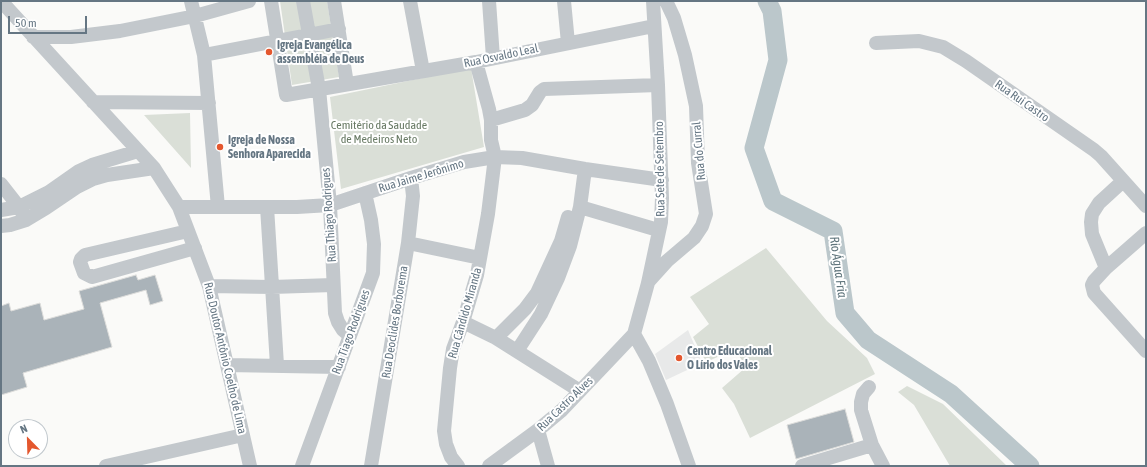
<!DOCTYPE html>
<html>
<head>
<meta charset="utf-8">
<style>
  body { margin:0 }
  #map { position:relative; width:1147px; height:467px; overflow:hidden; background:#fafaf8; font-family:"Asap Condensed",sans-serif }
  canvas { display:block }
  .frame { position:absolute; inset:0; border:2px solid #657683; pointer-events:none }
  .north { position:absolute; left:8px; top:419px; width:40px; height:40px; box-sizing:border-box; background:#fff; border:1px solid #c1c8cd; border-radius:50%; rotate:337deg; font-size:11px; font-weight:700; line-height:16px; text-align:center; color:#657683 }
  .north::after { content:''; display:block; margin:auto; width:14px; height:18px; background:#e4572e; clip-path:polygon(50% 0,100% 100%,50% 72%,0 100%) }
  .scale { position:absolute; left:8px; top:16px; width:79px; height:18px; box-sizing:border-box; border:2px solid #657683; border-top:0; padding-left:5px; font-size:12px; line-height:14px; white-space:nowrap; color:#657683; -webkit-text-stroke:3px #fff; paint-order:stroke }
</style>
</head>
<body>
<div id="map">
<canvas width="1147" height="467"></canvas>
<div class="frame"></div>
<div class="north">N</div>
<div class="scale">50 m</div>
</div>
<script>
const ctx = document.querySelector('canvas').getContext('2d');
ctx.lineJoin = 'round';
function fillPath(path, color) { ctx.fillStyle = color; ctx.fill(path, 'evenodd'); }
const toPath = rows => new Path2D(rows.map(r => 'M' + r).join(''));
function trace(path, color, width, dash) { ctx.strokeStyle = color; ctx.lineWidth = width; ctx.lineCap = dash ? 'butt' : 'round'; ctx.setLineDash(dash || []); ctx.stroke(path); }
function label(font, color, halo, rows, align = 'center') {
  ctx.font = font + ' "Asap Condensed",sans-serif'; ctx.lineWidth = 4; ctx.setLineDash([]); ctx.textBaseline = 'middle'; ctx.strokeStyle = halo; ctx.fillStyle = color; for (const [text, x, y, turn = 0] of rows) {
    ctx.save(); ctx.translate(x, y); ctx.rotate((+turn || 0) * Math.PI / 180); ctx.textAlign = isNaN(turn) ? turn : align; if (halo) ctx.strokeText(text, 0, 0); ctx.fillText(text, 0, 0); ctx.restore();
  }
}
fillPath(toPath([
  [688,330,702,363,666,380,655,354]
]), '#e8e9e9');
fillPath(toPath([
  [280,1,327,1,339,77,292,85],
  [471,68,484,147,341,189,330,97],
  [190,113,191,168,144,115],
  [766,248,827,321,867,358,875,374,750,438,734,404,722,388,745,368,736,349,706,362,693,337,709,324,690,297],
  [907,386,943,404,1007,466,950,466,914,405,898,392]
]), '#dadfd7');
trace(toPath([
  [767,1,772,11,778,60,754,148,773,201,833,231,845,313,868,340,951,394,1030,466]
]), '#bbc7cb', 19);
const building = toPath([
  [136,275,138,280,155,275,163,301,150,305,146,290,100,303,112,347,23,373,27,387,1,395,1,306,9,303,11,311,40,303,44,320,84,309,79,291,136,275],
  [845,409,854,442,796,459,787,425,845,409]
]);
fillPath(building, '#aab3b9');
trace(building, '#dcdcda', 1);
trace(toPath([
  [1,1,154,168,179,207,209,286,250,466],
  [191,1,204,55,218,207],
  [271,1,286,95,476,62,654,26],
  [303,1,319,89,330,205,335,313,338,322,343,330,350,336],
  [334,1,347,84],
  [410,1,423,71],
  [489,1,493,58],
  [564,1,568,43],
  [33,37,71,37,120,31,195,16,249,1],
  [876,43,919,41,943,47,966,61,1094,150,1101,156,1146,206],
  [204,55,339,29],
  [93,102,209,103],
  [491,120,525,110,532,105,540,92,544,89,658,85],
  [1,184,19,207,23,214],
  [179,207,297,207,330,205,411,178,464,162,495,157,522,158,585,169,662,180],
  [267,207,277,365],
  [580,207,658,230],
  [1,210,19,207,49,192,79,171,92,165,138,151],
  [1,226,10,225,26,220,46,208,77,187,93,179,107,175,154,168],
  [188,231,85,255,81,259,80,262,84,273,92,277,195,248],
  [1146,233,1106,268,1094,281,1092,285,1094,293,1146,351],
  [408,243,480,258],
  [1106,268,1092,234,1091,222,1092,214,1099,203,1123,181],
  [648,282,667,261,694,238,702,226,706,214,698,163,696,106,685,55,674,18,666,1],
  [209,286,272,287,333,285],
  [463,322,496,338,580,391],
  [634,334,649,361,667,404,689,466],
  [496,338,525,309,537,293,561,241,568,217],
  [517,351,541,314,558,278,570,246,580,207,585,169],
  [227,365,339,367],
  [869,387,863,394,861,402,861,410,872,445,883,466],
  [538,430,548,466],
  [106,466,243,435],
  [302,466,373,273,374,244,371,220,365,193],
  [371,466,408,243,413,196,411,178],
  [458,466,451,457,446,444,444,431,450,368,453,349,463,322,477,275,488,214,495,157,491,140,491,120,489,109,476,62],
  [489,466,538,430,562,410,634,334,648,283,661,222,662,198,658,85,653,1],
  [802,466,872,445]
]), '#c3c8cc', 14);
for (const [x, y, r, color] of [
  [269,52,4,"#e4572e"],
  [220,147,4,"#e4572e"],
  [679,358,4,"#e4572e"]
]) { const dot = new Path2D(); dot.arc(x, y, r, 0, 2 * Math.PI); ctx.fillStyle = color; ctx.fill(dot); trace(dot, '#fff', 1.5); }
label('bold 12px', '#657683', '#fff', [
  ["Igreja Evangélica",277,45],
  ["assembléia de Deus",277,59],
  ["Igreja de Nossa",228,140],
  ["Senhora Aparecida",228,154],
  ["Centro Educacional",687,351],
  ["O Lírio dos Vales",687,365]
], 'left');
label('12px', '#657683', '#fff', [
  ["Rua Osvaldo Leal",501,56,-12],
  ["Rua Rui Castro",1022,101,35],
  ["Rua do Curral",699,151,-95],
  ["Rua Sete de Setembro",660,169,-91],
  ["Rua Jaime Jerônimo",421,176,-17],
  ["Rua Thiago Rodrigues",329,215,-94],
  ["Rua Cândido Miranda",465,313,-74],
  ["Rua Deoclides Borborema",395,322,-81],
  ["Rua Tiago Rodrigues",351,332,-70],
  ["Rua Doutor Antônio Coelho de Lima",225,358,77],
  ["Rua Castro Alves",565,404,-44]
]);
label('12px', '#687a64', '#fff', [
  ["Cemitério da Saudade",379,125],
  ["de Medeiros Neto",379,139]
]);
label('italic 13px', '#60757c', '#fff', [
  ["Rio Água Fria",838,267,82]
]);
</script>
</body>
</html>
